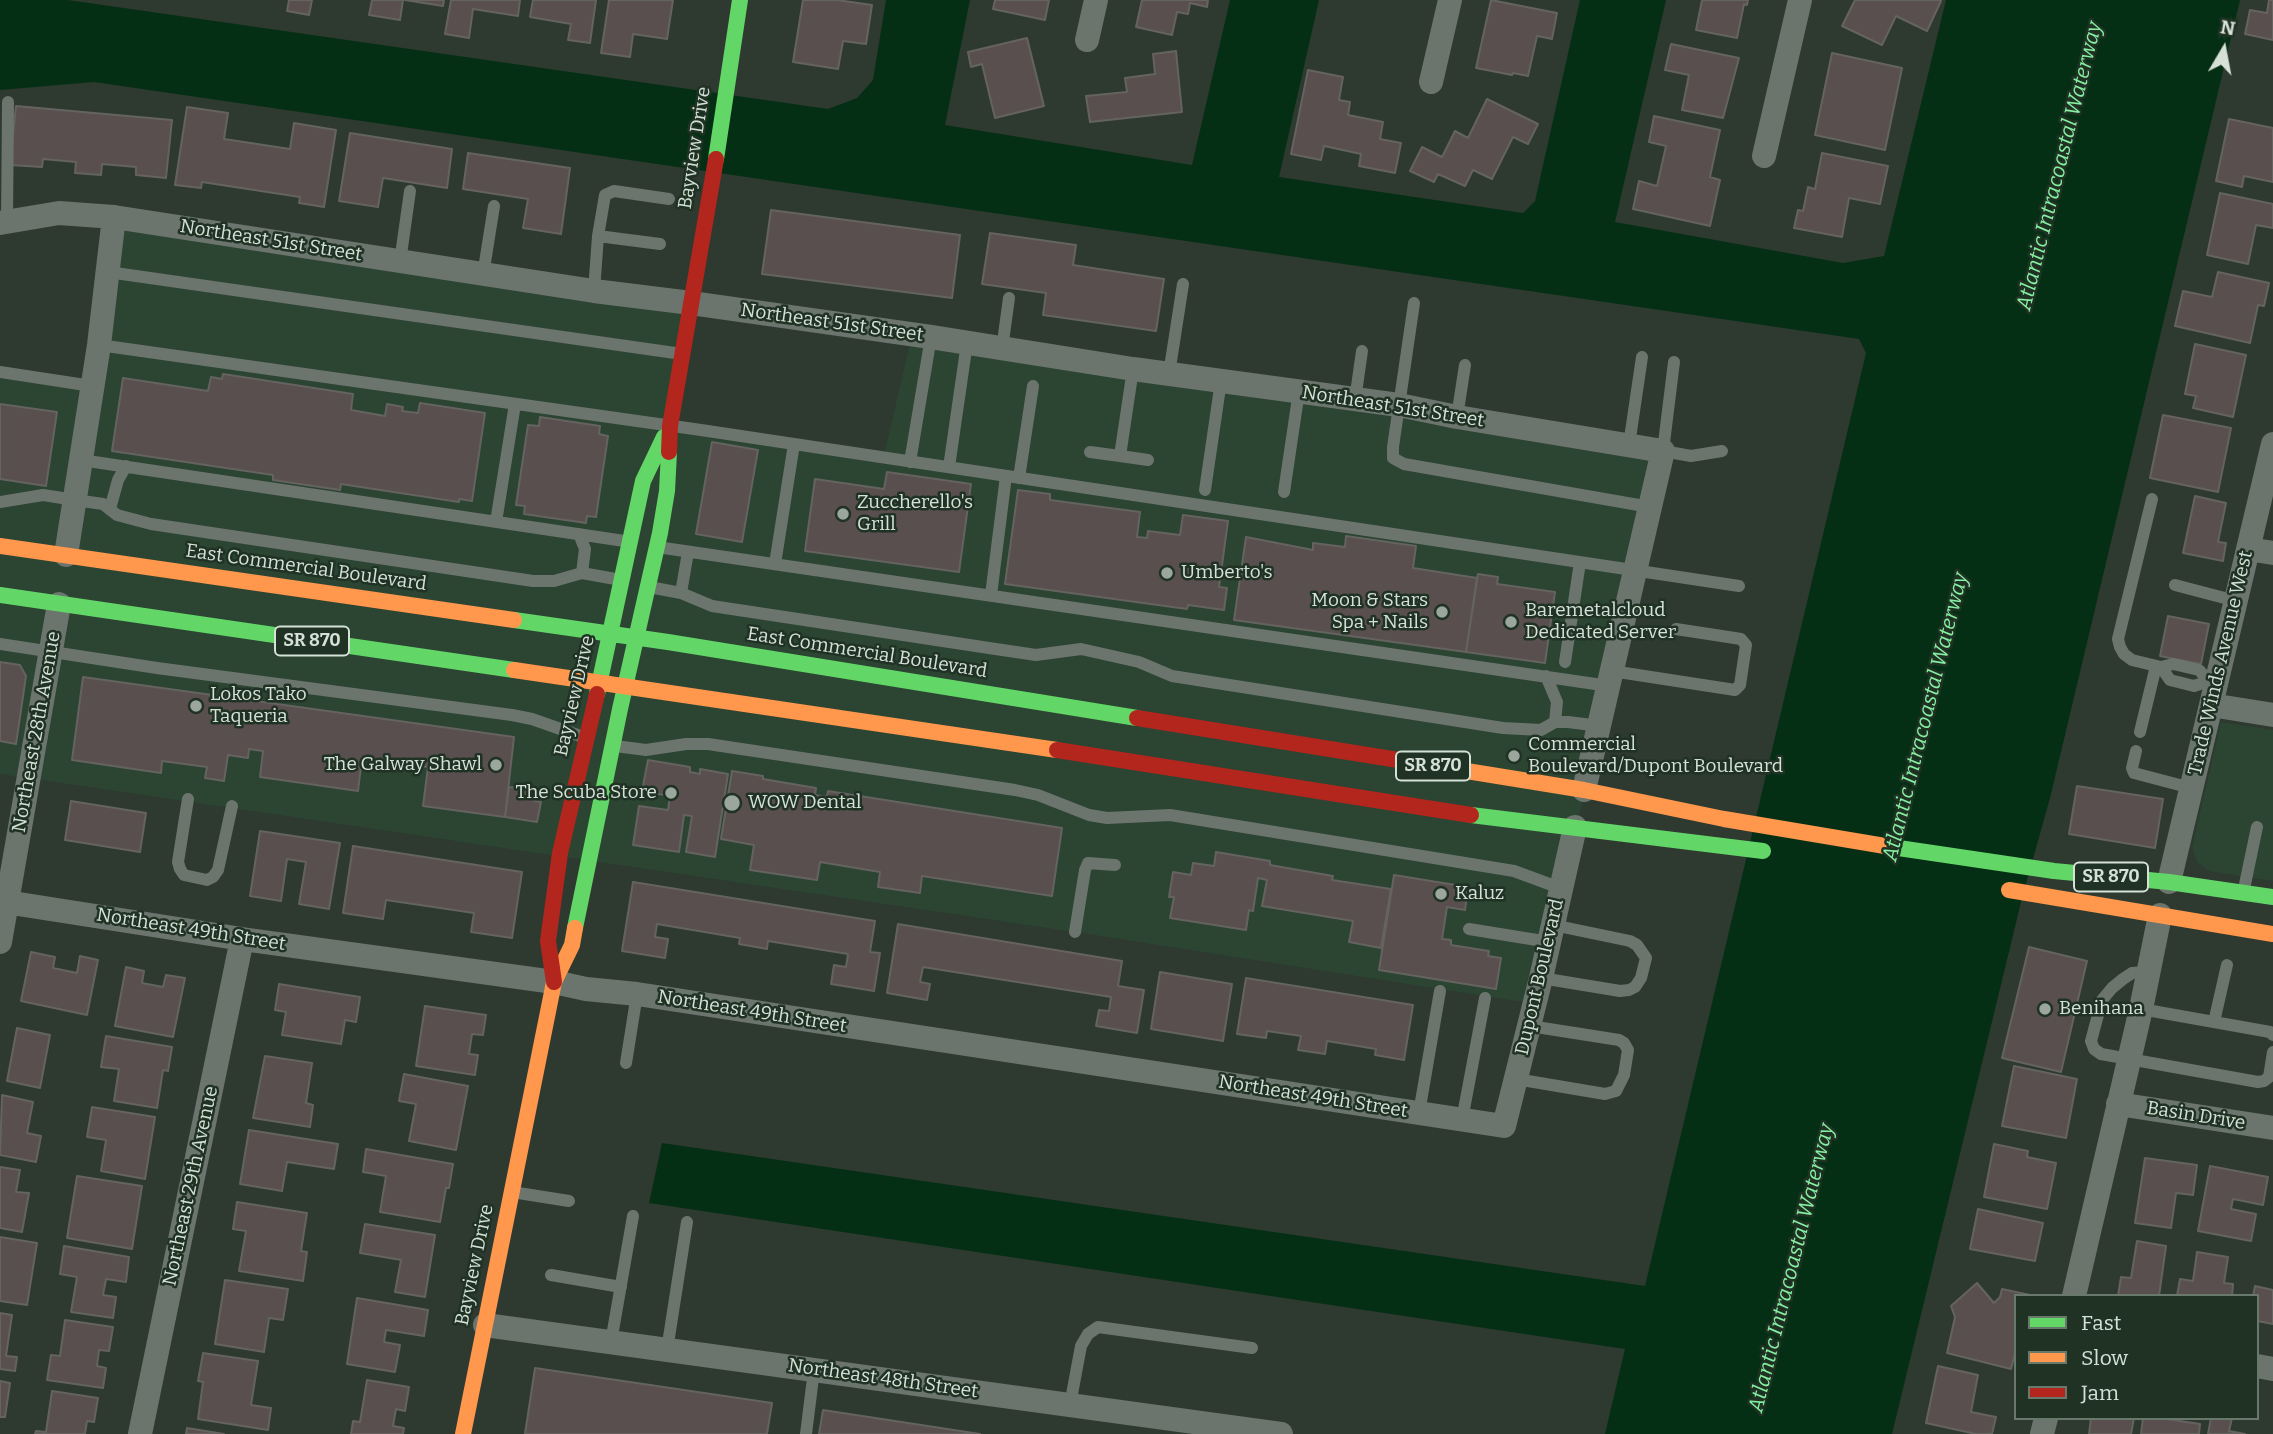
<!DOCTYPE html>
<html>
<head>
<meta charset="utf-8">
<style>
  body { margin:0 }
  #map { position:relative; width:2273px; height:1434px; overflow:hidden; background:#2e3930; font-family:Bitter,serif }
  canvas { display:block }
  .legend { position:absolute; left:2014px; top:1294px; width:245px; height:126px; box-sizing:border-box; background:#1f3223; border:2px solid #68786b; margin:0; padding:9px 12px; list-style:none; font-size:21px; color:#d5e1d7 }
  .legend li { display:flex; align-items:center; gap:14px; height:35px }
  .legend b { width:35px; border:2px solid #68786b }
  .north { position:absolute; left:2189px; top:14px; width:70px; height:70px; -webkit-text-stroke:5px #1f3223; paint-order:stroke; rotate:10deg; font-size:19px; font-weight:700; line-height:28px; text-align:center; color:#d5e1d7 }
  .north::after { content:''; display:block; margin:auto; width:24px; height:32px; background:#d5e1d7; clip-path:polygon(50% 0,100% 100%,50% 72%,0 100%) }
</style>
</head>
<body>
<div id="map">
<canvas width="2273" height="1434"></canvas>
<ul class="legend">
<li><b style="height:9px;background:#63d668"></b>Fast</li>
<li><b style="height:9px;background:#ff974d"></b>Slow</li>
<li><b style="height:9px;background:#b3261e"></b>Jam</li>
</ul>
<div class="north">N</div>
</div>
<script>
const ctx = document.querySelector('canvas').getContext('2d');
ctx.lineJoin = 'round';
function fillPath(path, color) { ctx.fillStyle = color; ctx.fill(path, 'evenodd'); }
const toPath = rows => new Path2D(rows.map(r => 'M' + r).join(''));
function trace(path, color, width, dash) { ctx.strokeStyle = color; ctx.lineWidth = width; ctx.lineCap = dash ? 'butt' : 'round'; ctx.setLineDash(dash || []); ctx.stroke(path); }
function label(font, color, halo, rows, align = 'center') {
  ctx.font = font + ' Bitter,serif'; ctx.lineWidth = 5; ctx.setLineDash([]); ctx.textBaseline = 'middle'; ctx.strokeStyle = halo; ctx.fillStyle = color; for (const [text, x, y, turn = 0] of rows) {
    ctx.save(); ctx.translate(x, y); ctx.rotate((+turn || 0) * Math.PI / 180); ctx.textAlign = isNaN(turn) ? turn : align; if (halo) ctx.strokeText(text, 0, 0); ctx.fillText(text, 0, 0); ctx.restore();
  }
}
fillPath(toPath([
  [116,218,690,310,670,425,884,455,910,343,931,337,1661,460,1536,1004,1075,932,0,774,0,372,94,385],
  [2221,722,2273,730,2273,881,2209,871,2197,862,2192,847]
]), '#2c4432');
fillPath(toPath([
  [0,0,68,0,828,109,857,98,873,80,886,0,970,0,945,125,1192,165,1230,0,1319,0,1279,177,1523,213,1535,201,1580,0,1666,0,1615,222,1843,263,1884,256,1946,0,2240,0,2050,798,2022,898,1892,1434,1605,1434,1625,1349,649,1203,662,1143,1645,1286,1866,353,1859,339,94,82,0,90]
]), '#052f15');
const building = toPath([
  [289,0,312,0,309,15,287,11,289,0],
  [372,0,403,0,400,20,369,15,372,0],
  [405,0,444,0,443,6,405,0],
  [451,0,520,0,518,16,473,9,469,38,445,34,451,0],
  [533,0,596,0,590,43,568,40,571,24,530,17,533,0],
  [609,0,673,0,667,39,633,34,630,57,601,53,609,0],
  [803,0,837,0,872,5,866,44,843,41,838,69,793,62,803,0],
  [995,0,1049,0,1045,20,993,9,995,0],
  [1142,0,1208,0,1207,7,1190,3,1188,14,1177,12,1172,35,1136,27,1142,0],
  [1491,0,1557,13,1552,39,1537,36,1528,76,1513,73,1512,75,1476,68,1491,0],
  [1702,0,1748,0,1747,5,1744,4,1737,38,1696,30,1702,0],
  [1855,0,1940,0,1941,1,1927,31,1896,16,1882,45,1842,26,1855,0],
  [2269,0,2273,0,2273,40,2245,34,2250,10,2267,13,2269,0],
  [1027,38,1044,106,995,118,982,64,971,67,968,52,1027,38],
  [1671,44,1739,58,1723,118,1682,110,1689,75,1665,70,1671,44],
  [1176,51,1182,112,1090,122,1086,96,1127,92,1125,78,1155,74,1153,54,1176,51],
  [1832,53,1902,68,1885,150,1815,135,1832,53],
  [1308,70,1343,77,1339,100,1350,102,1348,115,1383,122,1380,139,1401,143,1395,173,1359,166,1361,154,1324,146,1321,160,1291,154,1308,70],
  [1487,99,1538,124,1528,144,1513,137,1492,179,1473,170,1465,186,1438,174,1434,182,1410,171,1422,147,1442,157,1455,131,1468,138,1487,99],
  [16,106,172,120,166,178,136,175,136,167,102,164,101,175,75,173,76,162,43,159,42,167,10,165,16,106],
  [187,107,228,113,224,139,290,149,294,123,336,130,324,207,299,203,300,197,202,182,201,188,175,185,187,107],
  [1654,116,1720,130,1710,177,1720,180,1710,226,1633,209,1639,181,1657,186,1666,146,1649,142,1654,116],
  [2229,119,2273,128,2273,182,2244,176,2242,187,2216,181,2229,119],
  [350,133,452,149,447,188,383,178,378,207,339,201,350,133],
  [468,153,570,168,561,234,523,228,528,199,463,189,468,153],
  [1822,153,1888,166,1880,204,1849,198,1842,237,1794,228,1798,210,1803,211,1808,187,1815,189,1822,153],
  [2220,193,2273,204,2273,228,2256,225,2248,264,2207,255,2220,193],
  [771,210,960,235,952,298,762,274,771,210],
  [990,233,1076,245,1073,265,1164,279,1156,331,1043,315,1046,293,982,284,990,233],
  [2218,272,2269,283,2264,306,2258,305,2250,343,2175,326,2183,291,2212,297,2218,272],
  [2195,344,2246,355,2233,417,2193,408,2196,396,2185,394,2195,344],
  [223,374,353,394,351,410,385,416,387,404,403,407,402,411,418,413,420,403,485,413,472,501,459,499,459,502,341,484,340,490,273,480,273,475,112,451,123,378,208,391,211,377,222,379,223,374],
  [0,404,57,412,46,486,0,479,0,404],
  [2163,415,2231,428,2218,492,2150,478,2163,415],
  [540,417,600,426,599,434,608,436,596,517,587,516,586,523,524,514,525,506,516,505,528,425,539,426,540,417],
  [712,442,758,450,742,542,696,534,712,442],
  [887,472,971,484,959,572,805,551,815,479,884,489,887,472],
  [1018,490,1050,494,1050,500,1140,512,1137,537,1147,538,1148,531,1180,535,1183,515,1228,521,1219,587,1227,588,1224,610,1188,605,1187,609,1005,584,1018,490],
  [2195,496,2226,503,2218,542,2226,543,2223,561,2183,553,2195,496],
  [1346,536,1416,546,1413,568,1477,578,1466,652,1234,620,1246,537,1313,550,1313,543,1345,547,1346,536],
  [1478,574,1498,577,1497,584,1555,592,1545,663,1466,652,1478,574],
  [2168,616,2209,624,2201,664,2160,656,2168,616],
  [0,662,20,665,26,676,16,744,0,741,0,662],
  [83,677,514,737,505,817,423,806,428,767,362,758,358,791,260,777,263,751,249,749,248,758,228,755,224,781,205,778,207,767,162,761,161,773,72,760,83,677],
  [648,760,690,767,690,772,700,774,700,769,728,774,715,857,686,852,692,816,684,815,679,852,633,845,639,806,668,810,670,796,642,791,648,760],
  [732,771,763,776,763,779,816,788,815,795,827,797,828,791,1062,828,1052,896,922,876,920,893,878,887,880,872,820,862,817,880,750,870,754,845,721,839,732,771],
  [2077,786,2163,799,2155,848,2069,834,2077,786],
  [509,787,536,790,534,801,541,802,537,822,505,817,509,787],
  [71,801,146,813,140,852,65,840,71,801],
  [260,831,340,843,329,909,299,904,306,862,287,859,281,901,250,896,260,831],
  [353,846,522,872,512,938,471,932,474,913,386,900,383,919,343,913,353,846],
  [1216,852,1270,861,1270,865,1333,876,1332,880,1391,889,1381,948,1349,942,1353,921,1262,906,1267,880,1258,878,1253,911,1249,910,1246,930,1170,918,1174,897,1169,897,1173,872,1191,875,1193,863,1214,866,1216,852],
  [1394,875,1468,887,1465,910,1447,907,1442,939,1451,940,1451,945,1489,951,1488,956,1501,958,1496,989,1379,970,1394,875],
  [633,882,875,921,870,952,880,953,874,991,831,984,834,965,846,967,848,954,768,941,767,949,739,944,740,938,657,924,655,937,668,939,665,958,622,951,633,882],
  [898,924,1122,961,1118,986,1144,990,1137,1033,1096,1026,1099,1010,1109,1011,1111,997,923,967,920,982,930,984,927,1000,887,993,898,924],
  [2029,947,2087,961,2061,1072,2002,1058,2029,947],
  [31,952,55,957,53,968,77,973,80,956,98,960,87,1015,21,1001,31,952],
  [126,967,144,971,142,983,163,987,166,975,185,978,173,1037,115,1026,126,967],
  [1160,972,1232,984,1223,1041,1151,1029,1160,972],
  [1246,978,1413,1005,1404,1060,1375,1055,1376,1049,1327,1041,1325,1054,1298,1050,1301,1036,1267,1031,1266,1038,1237,1034,1246,978],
  [279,984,360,997,356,1022,345,1020,341,1044,282,1035,286,1012,275,1010,279,984],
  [425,1006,486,1015,483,1035,472,1034,469,1054,478,1055,475,1075,416,1066,425,1006],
  [17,1028,50,1035,40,1088,7,1081,17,1028],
  [106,1036,172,1047,168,1071,163,1070,157,1108,114,1101,119,1069,101,1067,106,1036],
  [265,1056,312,1063,306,1103,313,1105,310,1127,253,1118,265,1056],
  [2014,1066,2077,1079,2066,1138,2002,1126,2014,1066],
  [404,1074,468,1086,456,1150,409,1141,416,1104,399,1101,404,1074],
  [2,1095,33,1102,27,1133,41,1136,36,1162,0,1155,2,1095],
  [92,1107,155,1117,145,1179,101,1171,106,1140,87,1137,92,1107],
  [249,1130,338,1144,334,1169,287,1162,282,1191,240,1184,249,1130],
  [1994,1144,2028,1151,2027,1157,2056,1163,2047,1209,1984,1197,1994,1144],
  [366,1149,453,1164,449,1188,446,1188,440,1222,380,1212,386,1176,363,1172,366,1149],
  [2145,1158,2197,1165,2193,1195,2176,1193,2171,1228,2135,1223,2145,1158],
  [2210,1166,2268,1177,2263,1205,2233,1199,2231,1209,2256,1214,2251,1241,2198,1231,2210,1166],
  [0,1167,20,1170,16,1192,29,1193,22,1232,0,1228,0,1167],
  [77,1176,142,1186,132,1249,67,1238,77,1176],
  [237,1202,307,1213,301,1251,307,1252,303,1281,239,1271,246,1231,233,1229,237,1202],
  [1978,1209,2043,1223,2035,1261,1970,1249,1978,1209],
  [365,1224,435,1235,425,1297,395,1292,401,1260,360,1253,365,1224],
  [0,1237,37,1243,27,1305,0,1301,0,1237],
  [2137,1241,2166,1246,2159,1296,2118,1296,2121,1277,2131,1278,2137,1241],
  [64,1246,129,1257,126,1282,106,1279,103,1295,116,1297,113,1318,71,1312,77,1277,60,1274,64,1246],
  [2197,1252,2228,1257,2224,1283,2233,1284,2232,1296,2177,1296,2180,1279,2193,1281,2197,1252],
  [225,1280,288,1289,283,1320,269,1318,264,1352,215,1344,225,1280],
  [1977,1283,1994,1303,2000,1297,2002,1289,2030,1295,2016,1296,2016,1349,2011,1369,1947,1353,1955,1317,1951,1306,1977,1283],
  [2255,1286,2273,1290,2273,1324,2257,1321,2257,1296,2253,1296,2255,1286],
  [357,1298,428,1310,424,1336,386,1330,384,1342,400,1345,395,1372,347,1364,357,1298],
  [0,1313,12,1315,6,1356,17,1357,15,1371,0,1369,0,1313],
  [65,1320,113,1327,109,1351,99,1350,97,1366,106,1368,103,1388,47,1380,51,1355,60,1356,65,1320],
  [203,1353,258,1361,251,1405,271,1408,268,1430,198,1419,203,1382,198,1381,203,1353],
  [1938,1366,1978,1375,1971,1412,1996,1417,1992,1434,1976,1434,1926,1423,1938,1366],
  [535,1368,772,1403,767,1434,525,1434,535,1368],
  [367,1380,409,1387,405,1411,396,1409,393,1426,404,1428,403,1434,351,1434,353,1421,360,1422,367,1380],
  [0,1381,10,1383,5,1417,0,1417,0,1381],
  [52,1391,98,1398,94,1422,87,1421,85,1434,35,1434,36,1431,46,1432,52,1391],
  [823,1410,980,1434,819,1434,823,1410],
  [2091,1418,2134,1418,2131,1434,2089,1434,2091,1418],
  [2143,1418,2160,1418,2200,1424,2199,1434,2141,1434,2143,1418],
  [2211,1418,2232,1418,2229,1431,2245,1434,2208,1434,2211,1418],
  [187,1428,224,1434,186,1434,187,1428]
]);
fillPath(building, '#594f4f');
trace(building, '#646360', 2);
trace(toPath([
  [7,222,8,102],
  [598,236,660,244],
  [400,262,410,191],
  [108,272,682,354],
  [483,275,494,206],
  [594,291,598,236,605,195,614,191,669,199],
  [1414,303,1393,447,1393,458,1404,464,1650,507],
  [99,345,701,430,1739,586],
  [1002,349,1009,298],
  [1674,362,1663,451,1691,456,1722,451],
  [1133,369,1120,456,1148,460],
  [0,372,92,386],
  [1169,374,1183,284],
  [1355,400,1362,351],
  [1457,417,1465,365],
  [1629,445,1642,357],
  [1090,452,1120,456],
  [81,460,631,542],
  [910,462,931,337],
  [949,467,967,343],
  [1019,478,1033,386],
  [1205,490,1221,381],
  [1284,492,1299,391],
  [2152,499,2118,639,2120,647,2124,654,2132,660,2161,667,2173,664,2199,670,2209,681],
  [0,502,43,495,75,500,103,504,117,515,151,524,533,581,554,581,582,573,621,580],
  [110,509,118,480,126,466],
  [496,522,515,404],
  [579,534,585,549,582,573],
  [657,547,1609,686],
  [775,564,794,444],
  [2175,585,2236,601],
  [649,587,681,593,712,606,989,648,1036,655,1081,649,1139,662,1172,676,1503,728,1541,730,1555,722,1568,722,1600,726],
  [681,593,688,552],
  [991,595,1006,476],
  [0,644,157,668,512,715,532,719,586,738],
  [1565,662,1580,562],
  [2161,667,2170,680,2194,686,2209,681,2215,683],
  [1612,671,1735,690,1740,685,1746,645,1741,639,1676,629],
  [1546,676,1557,702,1555,722],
  [2140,732,2156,666],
  [615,746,646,750,686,744,708,744,1015,790,1038,795,1089,815,1107,818,1170,815,1514,871,1560,888],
  [2136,751,2132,768,2134,773,2191,788],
  [188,799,178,862,180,869,184,875,207,880,213,877,218,870,232,806],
  [2244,889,2257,827],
  [1469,929,1549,942],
  [1075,932,1085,870,1088,863,1115,865],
  [2149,972,2132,973,2123,979,2112,988,2102,1000,2091,1041,2094,1049,2101,1054,2258,1082,2264,1081,2269,1077,2273,1052],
  [1541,978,1620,991,1629,990,1635,987,1641,978,1646,958,1637,945,1630,941,1553,925],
  [2141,1009,2270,1032,2273,1035],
  [2214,1022,2227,965],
  [626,1063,637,994],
  [1516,1079,1605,1094,1616,1091,1624,1075,1628,1050,1624,1043,1619,1040,1530,1026],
  [1419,1113,1440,991],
  [1462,1120,1485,998],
  [512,1192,569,1201],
  [551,1275,621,1287],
  [611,1342,633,1216],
  [667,1350,687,1222],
  [1070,1405,1081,1346,1088,1334,1098,1327,1252,1348],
  [806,1434,814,1370]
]), '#6b746d', 12);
trace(toPath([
  [1087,40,1096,0],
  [1431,82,1450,0],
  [1764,156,1800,0],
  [0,223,59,213,114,217,594,291,691,303,931,337,1133,369,1399,405,1457,417,1663,451,1584,790],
  [2248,549,2273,553],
  [66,555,99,345,114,217],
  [2211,705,2273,715],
  [2169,882,2273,444],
  [0,901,242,939,554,982,586,989,637,994,1504,1126,1541,978,1575,827],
  [0,942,59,604],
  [2118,1104,2273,1128],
  [2074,1296,2141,1009,2160,915],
  [485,1325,1281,1434],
  [2257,1366,2273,1369],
  [140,1434,242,939],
  [2042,1434,2046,1418]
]), '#6b746d', 24);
trace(toPath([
  [716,159,740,0],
  [0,595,514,670],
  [514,620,668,642,1137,718],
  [597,694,643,481,664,437],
  [1471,815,1763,851],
  [1885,846,2054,871,2169,882,2273,897],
  [575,928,620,709,660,533,667,491,669,452]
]), '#63d668', 16);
trace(toPath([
  [0,546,514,620],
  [514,670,1057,750],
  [1448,768,1584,790,1724,819,1885,846],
  [2009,890,2273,934],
  [463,1434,554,982,572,945,575,928]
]), '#ff974d', 16);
trace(toPath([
  [669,452,670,426,716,159],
  [1137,718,1448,768],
  [1057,750,1471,815],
  [554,982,548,941,560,853,597,694]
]), '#b3261e', 16);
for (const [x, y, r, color] of [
  [843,514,7,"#9ba69d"],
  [1167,573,7,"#9ba69d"],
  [1442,612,7,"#9ba69d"],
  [1511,622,7,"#9ba69d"],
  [196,706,7,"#9ba69d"],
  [1514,756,7,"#9ba69d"],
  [496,765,7,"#9ba69d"],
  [671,793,7,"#9ba69d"],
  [732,803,9,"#9ba69d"],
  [1441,894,7,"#9ba69d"],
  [2045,1009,7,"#9ba69d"]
]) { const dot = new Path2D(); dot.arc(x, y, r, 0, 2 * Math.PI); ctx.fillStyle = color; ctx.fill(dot); trace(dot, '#1f3223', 2.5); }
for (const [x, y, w] of [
  [312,641,74],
  [1433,766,74],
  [2111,877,74]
]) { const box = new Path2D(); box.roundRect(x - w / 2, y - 14.5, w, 29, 5); ctx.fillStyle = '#1f3223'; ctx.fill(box); trace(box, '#d5e1d7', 2); }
label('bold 18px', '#d5e1d7', null, [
  ["SR 870",312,641],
  ["SR 870",1433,766],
  ["SR 870",2111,877]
]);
label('19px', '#d5e1d7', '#1f3223', [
  ["Bayview Drive",695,148,-81],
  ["Northeast 51st Street",271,241,9],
  ["Northeast 51st Street",832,323,8],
  ["Northeast 51st Street",1393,407,9],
  ["East Commercial Boulevard",306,568,8],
  ["East Commercial Boulevard",867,653,9],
  ["Trade Winds Avenue West",2221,663,-77],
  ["Bayview Drive",575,696,-77],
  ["Northeast 28th Avenue",37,732,-80],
  ["Northeast 49th Street",191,930,9],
  ["Dupont Boulevard",1540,977,-77],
  ["Northeast 49th Street",752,1012,9],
  ["Northeast 49th Street",1313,1097,9],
  ["Basin Drive",2196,1116,9],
  ["Northeast 29th Avenue",191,1186,-78],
  ["Bayview Drive",475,1265,-78],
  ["Northeast 48th Street",883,1379,8]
]);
label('19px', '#d5e1d7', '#1f3223', [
  ["Zuccherello's",857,503],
  ["Grill",857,525],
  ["Umberto's",1181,573],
  ["Moon & Stars",1428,601,"right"],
  ["Spa + Nails",1428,623,"right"],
  ["Baremetalcloud",1525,611],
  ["Dedicated Server",1525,633],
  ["Lokos Tako",210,695],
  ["Taqueria",210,717],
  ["Commercial",1528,745],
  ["Boulevard/Dupont Boulevard",1528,767],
  ["The Galway Shawl",482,765,"right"],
  ["The Scuba Store",657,793,"right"],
  ["WOW Dental",748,803],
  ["Kaluz",1455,894],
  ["Benihana",2059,1009]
], 'left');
label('italic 21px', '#86f0a2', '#1f3223', [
  ["Atlantic Intracoastal Waterway",2060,166,-76],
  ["Atlantic Intracoastal Waterway",1926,717,-76],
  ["Atlantic Intracoastal Waterway",1792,1268,-76]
]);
</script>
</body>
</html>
